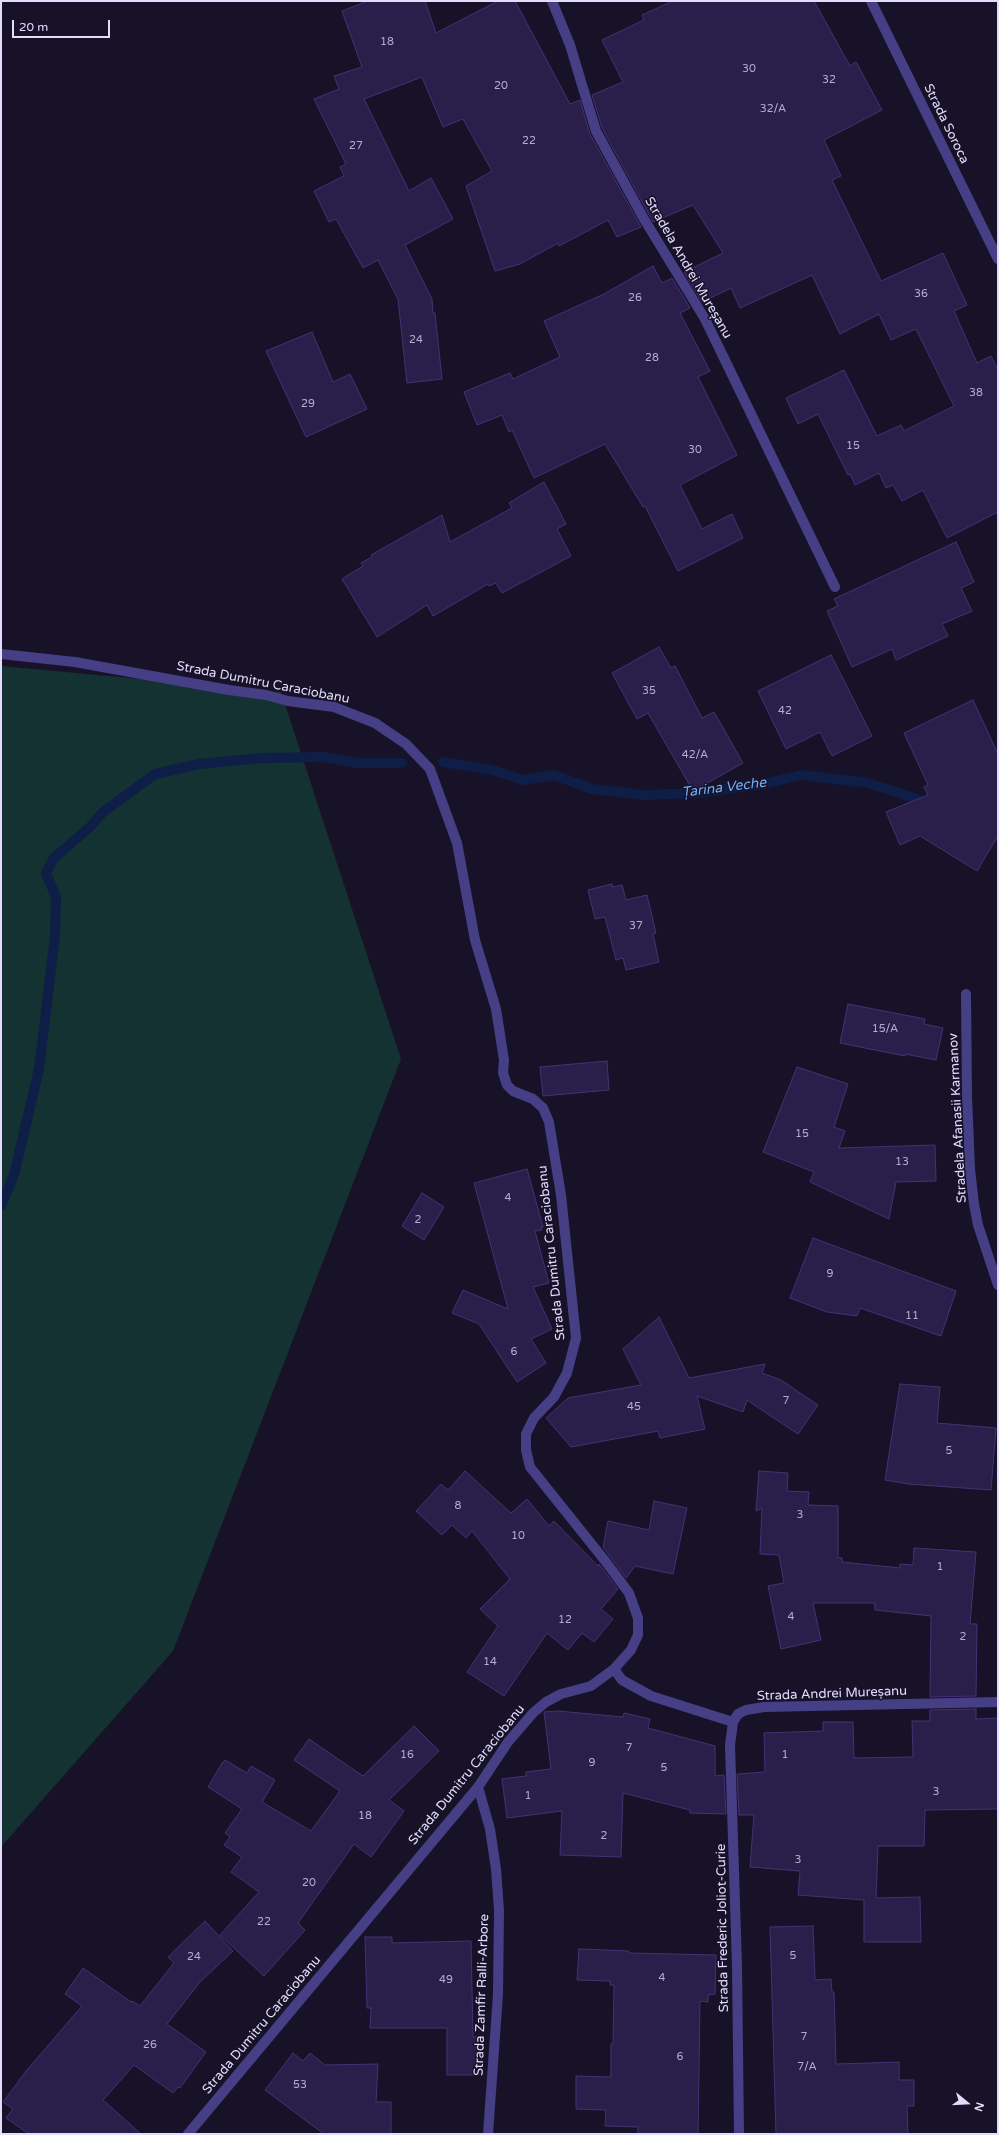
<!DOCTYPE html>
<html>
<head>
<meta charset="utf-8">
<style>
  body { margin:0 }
  #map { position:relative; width:999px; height:2135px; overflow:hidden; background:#181229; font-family:"Varela Round",sans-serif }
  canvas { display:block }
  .frame { position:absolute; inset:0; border:2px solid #e2dcfd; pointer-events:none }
  .north { position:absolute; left:947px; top:2083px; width:40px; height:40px; -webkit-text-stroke:3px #181229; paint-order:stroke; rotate:108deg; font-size:11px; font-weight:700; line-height:16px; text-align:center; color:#e2dcfd }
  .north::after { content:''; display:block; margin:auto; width:14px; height:18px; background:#e2dcfd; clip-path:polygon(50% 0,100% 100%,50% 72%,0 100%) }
  .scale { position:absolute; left:12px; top:20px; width:98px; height:18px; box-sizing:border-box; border:2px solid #e2dcfd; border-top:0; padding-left:5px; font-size:12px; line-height:14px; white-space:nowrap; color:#e2dcfd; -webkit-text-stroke:3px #181229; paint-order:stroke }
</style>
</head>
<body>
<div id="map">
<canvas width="999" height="2135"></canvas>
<div class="frame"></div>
<div class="north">N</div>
<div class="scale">20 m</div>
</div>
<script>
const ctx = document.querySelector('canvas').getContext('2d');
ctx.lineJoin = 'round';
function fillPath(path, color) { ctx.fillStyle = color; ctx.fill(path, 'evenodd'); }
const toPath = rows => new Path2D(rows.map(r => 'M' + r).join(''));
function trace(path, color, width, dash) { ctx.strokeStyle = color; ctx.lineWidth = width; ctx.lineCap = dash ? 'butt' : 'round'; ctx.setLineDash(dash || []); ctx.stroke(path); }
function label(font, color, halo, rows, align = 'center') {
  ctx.font = font + ' "Varela Round",sans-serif'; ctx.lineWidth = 3; ctx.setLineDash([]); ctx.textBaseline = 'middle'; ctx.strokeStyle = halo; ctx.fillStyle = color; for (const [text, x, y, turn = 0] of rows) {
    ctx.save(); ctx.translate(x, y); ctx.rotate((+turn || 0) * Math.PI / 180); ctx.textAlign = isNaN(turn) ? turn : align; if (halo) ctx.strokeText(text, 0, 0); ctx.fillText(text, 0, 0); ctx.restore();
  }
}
fillPath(toPath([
  [1,666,281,692,401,1059,173,1651,1,1847]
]), '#153233');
trace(toPath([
  [443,762,492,770,523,780,554,775,592,789,646,795,697,793,763,784,802,775,867,783,900,793,930,804],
  [1,1206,14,1175,39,1069,55,936,56,897,46,873,54,858,91,826,102,813,155,774,199,764,262,758,324,757,357,763,402,763]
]), '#0e1e47', 10);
const building = toPath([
  [368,1,425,1,436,33,498,1,515,1,570,104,580,100,590,134,641,227,617,237,608,220,559,246,558,243,520,264,495,271,466,186,492,171,463,119,443,127,422,77,364,99,409,191,431,178,453,219,405,245,432,299,433,313,435,313,442,379,407,383,398,299,378,260,363,268,336,219,329,222,314,191,344,176,340,167,346,164,314,99,339,89,334,76,362,67,342,11,368,1],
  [673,1,814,1,850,66,856,62,882,110,824,140,841,176,832,180,881,281,943,253,967,305,954,311,977,363,991,356,998,370,998,512,947,538,923,490,902,501,893,485,886,488,879,473,855,485,850,474,848,475,818,414,798,424,786,398,844,370,877,436,901,425,904,431,954,406,916,329,891,340,879,314,840,334,812,275,740,308,731,288,702,302,684,272,723,253,693,205,653,222,602,128,592,95,623,82,602,40,644,20,642,15,673,1],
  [653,266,662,283,672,278,690,308,680,313,710,371,698,377,737,455,680,485,702,529,732,514,743,538,678,571,645,506,643,507,605,444,534,478,512,430,509,432,502,415,477,425,464,392,510,373,513,379,560,357,544,321,604,294,653,266],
  [312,332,333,382,350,374,367,409,306,437,266,351,312,332],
  [544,482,566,524,557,529,571,556,502,593,496,583,489,586,488,584,433,616,427,605,377,637,342,579,363,566,361,563,372,557,371,555,442,515,450,542,512,508,509,503,544,482],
  [956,542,974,582,961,588,972,611,942,624,948,636,896,660,892,649,852,667,827,611,838,606,834,599,956,542],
  [659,647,671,668,675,666,702,718,714,712,743,763,693,791,648,713,637,719,612,673,659,647],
  [831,655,872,736,832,756,820,732,786,749,758,691,831,655],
  [973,700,998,754,998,836,977,871,920,836,900,845,886,812,928,795,924,787,928,785,904,733,973,700],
  [612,884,612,887,622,885,626,900,647,895,656,933,653,934,659,962,626,970,623,958,616,960,605,917,595,919,588,890,612,884],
  [848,1004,925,1019,924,1024,943,1028,936,1060,905,1054,905,1056,840,1043,848,1004],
  [607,1061,609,1090,543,1096,540,1067,607,1061],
  [797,1067,848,1084,834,1127,845,1131,839,1148,935,1145,936,1181,896,1182,889,1219,810,1182,814,1172,763,1152,797,1067],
  [527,1169,543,1227,541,1227,542,1230,535,1231,549,1283,533,1287,552,1329,531,1339,546,1363,517,1382,479,1324,452,1313,463,1290,508,1309,474,1183,527,1169],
  [422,1193,444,1207,424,1240,402,1226,422,1193],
  [813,1238,956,1291,941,1336,860,1308,857,1316,827,1312,790,1298,813,1238],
  [659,1317,689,1378,765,1364,762,1373,781,1380,818,1405,798,1434,747,1400,743,1412,697,1396,705,1429,660,1438,658,1431,571,1447,546,1418,568,1398,641,1385,623,1349,659,1317],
  [900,1384,940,1387,937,1423,996,1428,991,1490,908,1484,885,1480,900,1384],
  [465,1471,511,1513,527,1499,549,1526,554,1521,598,1566,599,1564,618,1589,601,1609,613,1619,594,1642,582,1633,568,1650,547,1633,504,1696,467,1672,498,1626,480,1609,510,1579,472,1531,466,1538,452,1525,442,1535,416,1511,441,1484,448,1490,465,1471],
  [759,1471,788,1473,787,1491,809,1492,808,1505,838,1506,838,1558,842,1558,842,1562,900,1568,900,1564,913,1565,914,1548,976,1552,970,1624,977,1624,976,1696,930,1697,931,1616,875,1610,875,1603,813,1603,821,1640,781,1649,768,1586,784,1583,779,1555,760,1554,762,1508,756,1511,759,1471],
  [654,1501,687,1508,673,1574,635,1566,626,1578,603,1547,608,1521,649,1530,654,1501],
  [976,1709,976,1719,998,1718,998,1809,925,1810,924,1846,878,1846,876,1898,920,1897,921,1942,864,1942,864,1900,798,1895,800,1871,750,1867,754,1815,739,1815,737,1774,765,1772,764,1733,823,1731,823,1722,853,1722,854,1758,913,1757,912,1721,930,1721,930,1710,976,1709],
  [558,1711,623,1717,624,1713,650,1719,648,1728,715,1746,715,1776,724,1775,726,1814,690,1813,690,1810,623,1793,621,1857,560,1855,562,1811,507,1818,502,1779,526,1776,526,1772,551,1769,544,1712,558,1711],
  [414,1726,439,1751,389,1800,404,1811,371,1857,354,1844,298,1923,305,1930,264,1976,220,1935,259,1892,231,1872,242,1857,224,1845,230,1837,225,1833,242,1809,208,1787,222,1763,225,1760,247,1773,251,1766,275,1780,262,1802,311,1831,340,1791,294,1760,309,1739,363,1776,414,1726],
  [205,1921,233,1951,200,1982,167,2024,206,2052,180,2088,178,2087,173,2093,134,2065,103,2100,141,2134,29,2134,6,2118,13,2109,3,2102,27,2070,82,2006,65,1994,83,1968,131,2002,132,2001,140,2006,174,1963,168,1957,205,1921],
  [813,1926,815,1980,831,1979,832,1992,834,1992,836,2064,899,2062,899,2080,914,2080,914,2106,907,2106,908,2134,776,2134,770,1927,813,1926],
  [365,1937,392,1937,392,1943,471,1941,473,2037,482,2037,482,2075,447,2075,447,2028,370,2028,371,2008,367,2008,365,1937],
  [579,1949,629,1951,629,1953,716,1955,715,1994,708,1995,708,2002,700,2001,698,2134,638,2134,638,2127,605,2126,606,2110,576,2109,576,2076,611,2077,611,2044,613,2044,614,1985,610,1985,610,1981,577,1980,579,1949],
  [293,2053,303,2061,310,2053,325,2065,378,2064,376,2102,391,2102,391,2134,324,2134,265,2090,293,2053]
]);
fillPath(building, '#2a1f4a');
trace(building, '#443274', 1);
trace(toPath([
  [552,1,570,45,596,131,644,219,705,319,835,587],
  [1,654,75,662,229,690,266,695,288,701,334,707,375,723,406,744,430,769,457,843,475,940,496,1009,504,1060,503,1073,507,1085,513,1091,533,1099,543,1108,549,1122,561,1195,576,1338,567,1373,554,1397,534,1418,526,1434,526,1450,530,1467,606,1562,629,1593,638,1618,638,1635,631,1650,614,1669,591,1686,561,1694,546,1702,533,1713,508,1742,478,1787,188,2134],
  [966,994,967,1096,970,1169,974,1204,978,1225,998,1285],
  [614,1669,622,1680,651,1696,733,1722,738,1714,746,1710,764,1707,998,1702],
  [733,1722,730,1745,737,1966,739,2134],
  [478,1787,490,1829,496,1869,499,1910,498,1994,488,2134]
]), '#473f86', 10);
trace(toPath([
  [871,1,998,259]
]), '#473f86', 10);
label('11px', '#b4add0', null, [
  ["18",387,42],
  ["30",749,69],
  ["32",829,80],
  ["20",501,86],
  ["32/A",773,109],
  ["22",529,141],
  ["27",356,146],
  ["36",921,294],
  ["26",635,298],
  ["24",416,340],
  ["28",652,358],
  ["38",976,393],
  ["29",308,404],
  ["15",853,446],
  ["30",695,450],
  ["35",649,691],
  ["42",785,711],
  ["42/A",695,755],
  ["37",636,926],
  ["15/A",885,1029],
  ["15",802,1134],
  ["13",902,1162],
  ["4",508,1198],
  ["2",418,1220],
  ["9",830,1274],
  ["11",912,1316],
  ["6",514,1352],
  ["7",786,1401],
  ["45",634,1407],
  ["5",949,1451],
  ["8",458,1506],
  ["3",800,1515],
  ["10",518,1536],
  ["1",940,1567],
  ["4",791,1617],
  ["12",565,1620],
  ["2",963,1637],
  ["14",490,1662],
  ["7",629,1748],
  ["16",407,1755],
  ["1",785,1755],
  ["9",592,1763],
  ["5",664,1768],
  ["3",936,1792],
  ["1",528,1796],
  ["18",365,1816],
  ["2",604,1836],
  ["3",798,1860],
  ["20",309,1883],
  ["22",264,1922],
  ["5",793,1956],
  ["24",194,1957],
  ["4",662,1978],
  ["49",446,1980],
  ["7",804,2037],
  ["26",150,2045],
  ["6",680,2057],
  ["7/A",807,2067],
  ["53",300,2085]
]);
label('13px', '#e2dcfd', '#181229', [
  ["Strada Soroca",946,124,64],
  ["Stradela Andrei Mureșanu",688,268,60],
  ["Strada Dumitru Caraciobanu",263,683,11],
  ["Stradela Afanasii Karmanov",958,1118,-93],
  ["Strada Dumitru Caraciobanu",552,1253,-96],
  ["Strada Andrei Mureșanu",832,1694,-2],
  ["Strada Dumitru Caraciobanu",467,1775,-51],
  ["Strada Frederic Joliot-Curie",723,1928,-91],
  ["Strada Zamfir Ralli-Arbore",482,1995,-88],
  ["Strada Dumitru Caraciobanu",262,2025,-50]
]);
label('italic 14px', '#6faff8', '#181229', [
  ["Țarina Veche",724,788,-7]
]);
</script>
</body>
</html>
